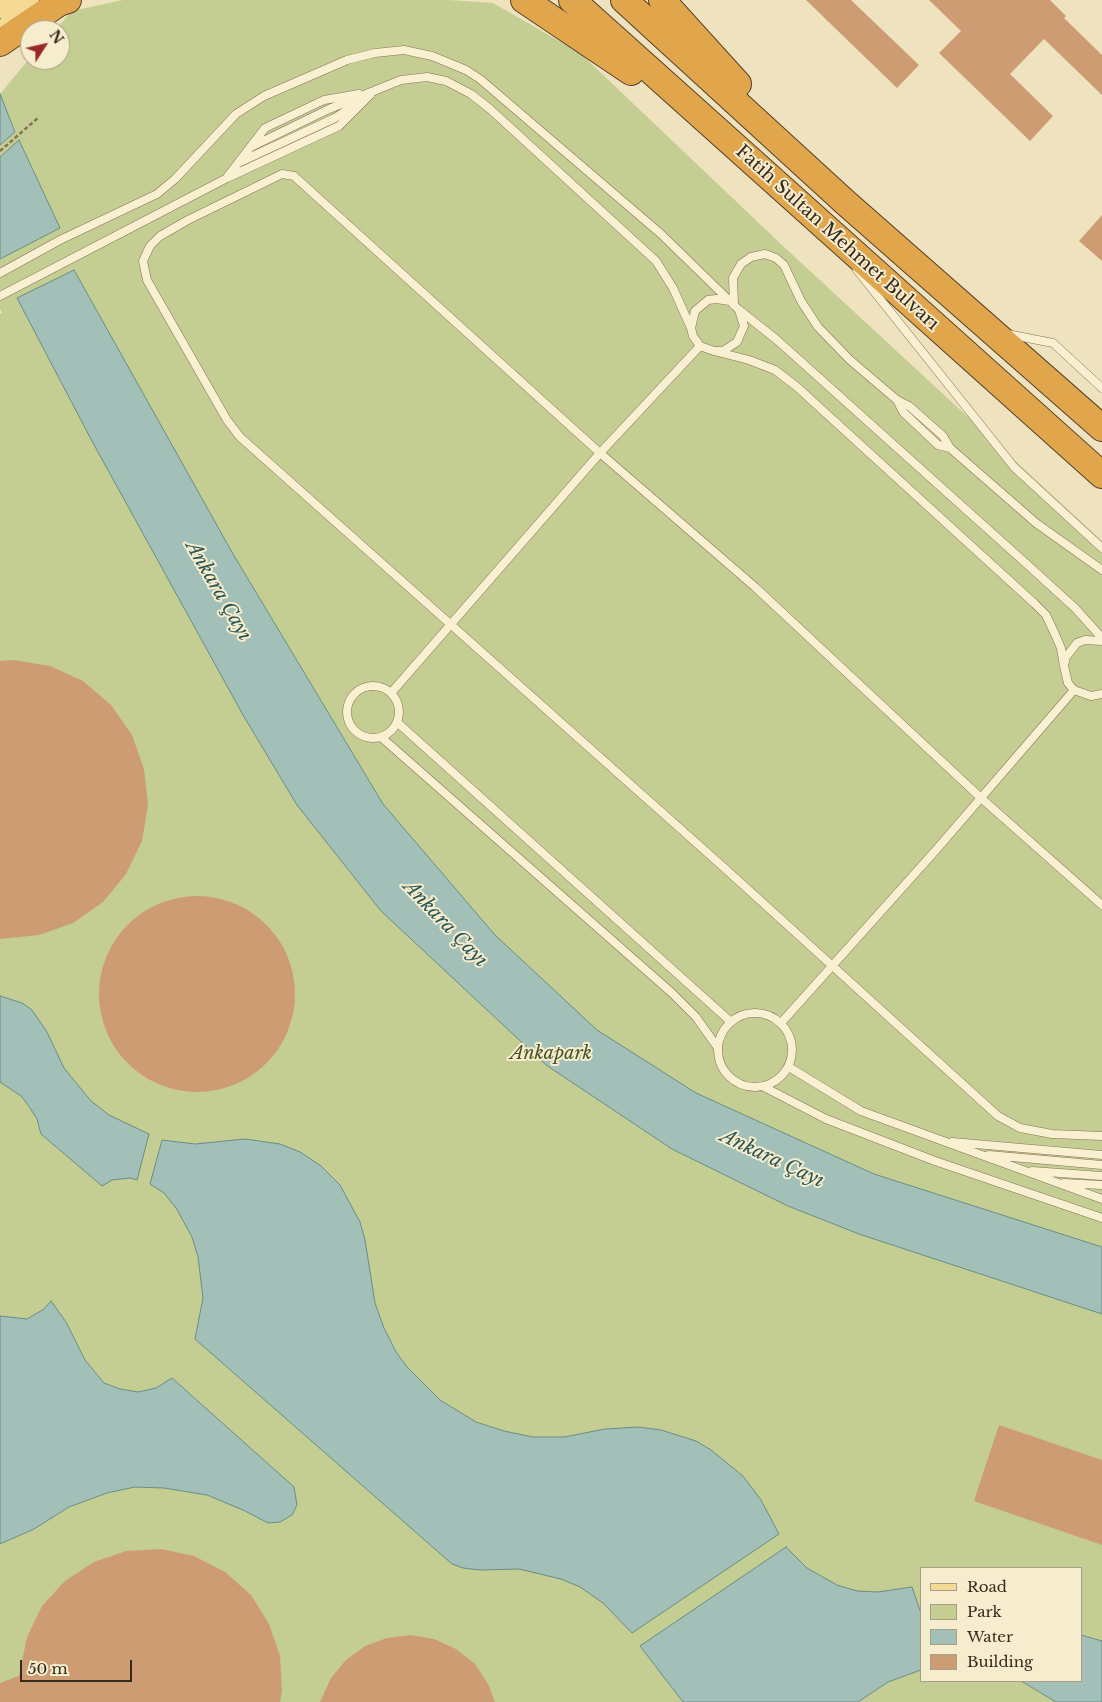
<!DOCTYPE html>
<html>
<head>
<meta charset="utf-8">
<style>
  body { margin:0 }
  #map { position:relative; width:1102px; height:1702px; overflow:hidden; background:#efe2be; font-family:"Libre Baskerville",serif }
  canvas { display:block }
  .legend { position:absolute; left:920px; top:1567px; width:162px; height:115px; box-sizing:border-box; background:#f6ecce; border:1px solid #a99e87; margin:0; padding:6px 9px; list-style:none; font-size:15px; color:#362a1c }
  .legend li { display:flex; align-items:center; gap:10px; height:25px }
  .legend b { width:25px; border:1px solid #a99e87 }
  .north { position:absolute; left:20px; top:20px; width:50px; height:50px; box-sizing:border-box; background:#f6ecce; border:1px solid #a99e87; border-radius:50%; rotate:55deg; font-size:14px; font-weight:700; line-height:20px; text-align:center; color:#362a1c }
  .north::after { content:''; display:block; margin:auto; width:18px; height:22px; background:#982925; clip-path:polygon(50% 0,100% 100%,50% 72%,0 100%) }
  .scale { position:absolute; left:20px; top:1660px; width:112px; height:22px; box-sizing:border-box; border:2px solid #362a1c; border-top:0; padding-left:6px; font-size:15px; line-height:18px; white-space:nowrap; color:#362a1c; -webkit-text-stroke:4px #f6ecce; paint-order:stroke }
</style>
</head>
<body>
<div id="map">
<canvas width="1102" height="1702"></canvas>
<ul class="legend">
<li><b style="height:6px;background:#f4da94"></b>Road</li>
<li><b style="height:14px;background:#c4cd92"></b>Park</li>
<li><b style="height:14px;background:#a2c0b8"></b>Water</li>
<li><b style="height:14px;background:#ce9c73"></b>Building</li>
</ul>
<div class="north">N</div>
<div class="scale">50 m</div>
</div>
<script>
const ctx = document.querySelector('canvas').getContext('2d');
ctx.lineJoin = 'round';
function fillPath(path, color) { ctx.fillStyle = color; ctx.fill(path, 'evenodd'); }
const toPath = rows => new Path2D(rows.map(r => 'M' + r).join(''));
function trace(path, color, width, dash) { ctx.strokeStyle = color; ctx.lineWidth = width; ctx.lineCap = dash ? 'butt' : 'round'; ctx.setLineDash(dash || []); ctx.stroke(path); }
function label(font, color, halo, rows, align = 'center') {
  ctx.font = font + ' "Libre Baskerville",serif'; ctx.lineWidth = 4; ctx.setLineDash([]); ctx.textBaseline = 'middle'; ctx.strokeStyle = halo; ctx.fillStyle = color; for (const [text, x, y, turn = 0] of rows) {
    ctx.save(); ctx.translate(x, y); ctx.rotate((+turn || 0) * Math.PI / 180); ctx.textAlign = isNaN(turn) ? turn : align; if (halo) ctx.strokeText(text, 0, 0); ctx.fillText(text, 0, 0); ctx.restore();
  }
}
fillPath(toPath([
  [123,0,449,0,493,3,580,53,783,246,1102,541,1102,1702,0,1702,0,314,2,313,0,309,0,94,30,58,30,60,60,60,60,30,55,30,72,11],
  [921,1568,1081,1568,1081,1681,921,1681]
]), '#c4cd92');
const water = toPath([
  [0,94,15,132,0,145,0,94],
  [19,140,60,228,0,259,0,157,19,140],
  [74,270,233,554,383,804,495,935,597,1030,696,1093,874,1174,1102,1247,1102,1314,859,1234,788,1206,672,1149,546,1065,381,911,297,805,243,715,93,443,17,298,74,270],
  [0,996,22,1003,32,1010,47,1032,64,1068,91,1101,109,1115,149,1134,137,1180,130,1178,112,1180,102,1186,41,1134,37,1119,28,1105,21,1096,0,1082,0,996],
  [245,1139,280,1144,300,1152,321,1166,340,1185,360,1222,365,1240,375,1303,384,1328,396,1352,408,1368,440,1400,476,1422,504,1431,533,1437,564,1437,605,1429,638,1427,661,1430,696,1441,711,1450,743,1476,761,1500,779,1534,632,1633,603,1603,580,1587,561,1579,519,1569,480,1570,463,1568,452,1564,195,1339,203,1298,198,1257,192,1237,176,1208,164,1193,150,1184,162,1140,195,1144,245,1139],
  [51,1301,66,1322,85,1360,104,1383,120,1389,138,1392,156,1388,172,1378,294,1487,297,1505,292,1515,280,1522,268,1523,243,1510,207,1495,164,1488,135,1487,107,1493,69,1507,34,1529,0,1544,0,1316,27,1319,44,1309,51,1301],
  [786,1547,807,1568,837,1585,857,1591,878,1592,912,1587,921,1613,921,1670,888,1682,858,1702,683,1702,640,1646,786,1547],
  [1081,1635,1102,1641,1102,1702,1056,1702,1021,1681,1081,1681,1081,1635]
]);
fillPath(water, '#a2c0b8');
trace(water, '#698e86', 1);
fillPath(toPath([
  [806,0,851,0,919,65,897,88],
  [929,0,1050,0,1066,16,1064,18,1102,55,1102,95,1044,39,1010,74,1053,116,1030,141,939,53,961,31],
  [1102,215,1102,261,1079,241],
  [14,660,50,666,83,681,111,705,132,735,144,769,148,805,142,841,126,874,103,902,73,923,39,935,0,939,0,661],
  '99 994a98 98 0 1 1 196 0a98 98 0 1 1-196 0Z',
  [999,1425,1102,1460,1102,1545,974,1501],
  [161,1549,194,1556,225,1572,251,1595,269,1624,280,1656,282,1691,280,1702,0,1702,0,1683,19,1676,27,1637,42,1606,65,1581,94,1562,126,1551],
  [411,1635,434,1639,456,1649,475,1664,488,1684,495,1702,320,1702,331,1678,346,1660,365,1646,387,1638]
]), '#ce9c73');
const lane = toPath([
  [251,147,329,109,401,80,427,77,446,81,471,94,490,109,656,261,673,288,691,328],
  [240,162,335,118,357,103],
  [228,176,265,128,324,100,359,94],
  [857,270,1014,467,1102,548],
  [0,273,60,240,157,194,175,179,236,114,264,96,347,60,375,53,404,50,432,56,466,70,480,79,661,234,738,309,777,340,1030,567,1075,608,1102,638],
  [0,296,227,178,339,126,370,95],
  [730,301,716,299,708,300,695,311,691,328,693,336,700,346,714,351,723,351,737,342,744,326,739,310],
  [734,305,733,278,741,264,751,257,765,254,776,258,784,265,801,301,818,327,850,360,897,400,909,406,943,436,950,448,1036,523,1102,570],
  [1007,334,1053,343,1102,388],
  [714,351,749,360,775,370,796,386,1035,604,1046,615,1054,632,1061,648,1064,666],
  [897,400,903,412,938,445,950,448],
  [1102,641,1085,640,1077,643,1066,657,1064,666,1068,683,1074,690,1091,696,1102,694],
  '347 712a26 26 0 1 1 52 0a26 26 0 1 1-52 0Z',
  [391,693,600,453,700,346],
  [398,723,731,1022],
  [381,737,672,993,696,1017,718,1048],
  [1102,905,981,798,755,587,600,453,294,176,282,174,188,220,160,236,150,246,143,261,147,280,227,420,240,437,720,864,998,1116,1020,1128,1052,1134,1102,1136],
  '718 1050a37 37 0 1 1 74 0a37 37 0 1 1-74 0Z',
  [781,1023,936,850,1074,690],
  [789,1067,861,1111,1102,1199],
  [764,1087,826,1119,935,1161,1102,1218],
  [952,1142,1102,1155],
  [989,1155,1102,1165],
  [1032,1171,1102,1176],
  [1064,1183,1102,1185]
]);
const primary = toPath([
  [0,7,5,0],
  [0,38,28,0]
]);
const highway = toPath([
  [524,0,631,72],
  [572,0,1102,475],
  [624,0,846,203,1102,428],
  [662,0,738,84],
  [0,43,59,3,68,0]
]);
trace(lane, '#877257', 9);
trace(primary, '#55402b', 24);
trace(highway, '#55402b', 28);
trace(toPath([
  [0,151,39,117]
]), '#877257', 2.5, [4, 2.5]);
trace(lane, '#f9efd1', 8);
trace(primary, '#f4da94', 22);
trace(highway, '#e1a54c', 26);
label('18px', '#362a1c', '#f6ecce', [
  ["Fatih Sultan Mehmet Bulvarı",837,238,42]
]);
label('italic 18px', '#455322', '#f6ecce', [
  ["Ankapark",551,1054]
]);
label('italic 19px', '#2a5755', '#f6ecce', [
  ["Ankara Çayı",218,591,60],
  ["Ankara Çayı",445,924,46],
  ["Ankara Çayı",772,1159,25]
]);
</script>
</body>
</html>
